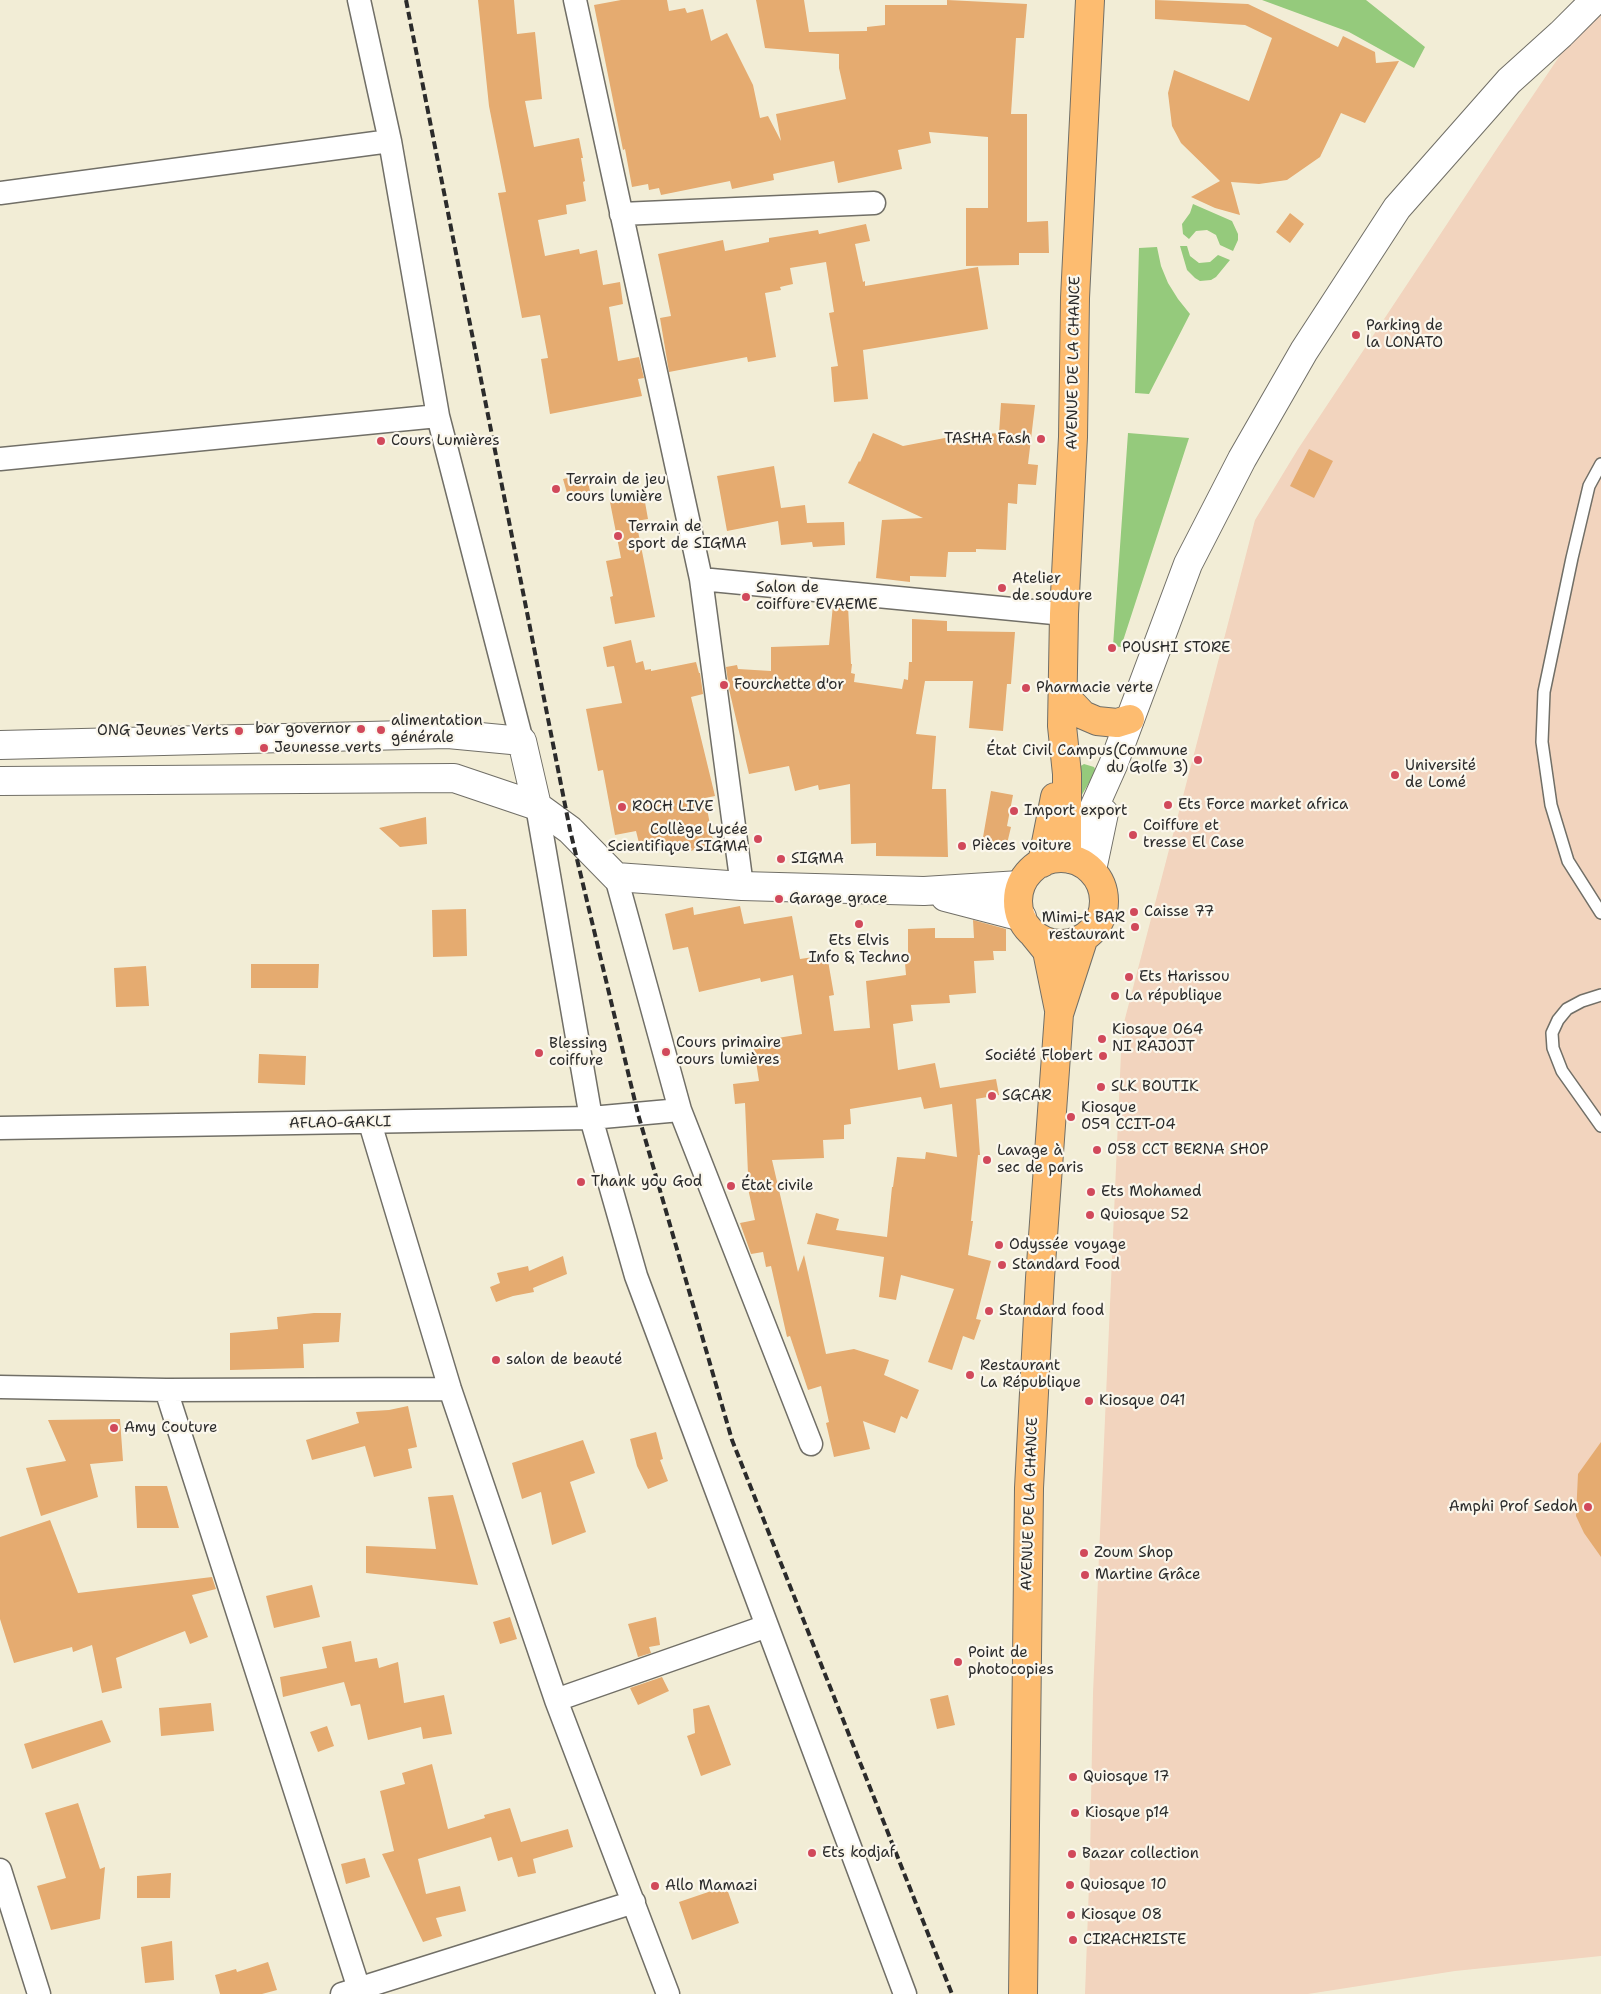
<!DOCTYPE html>
<html>
<head>
<meta charset="utf-8">
<style>
  body { margin:0 }
  canvas { display:block; background:#f2edd6 }
</style>
</head>
<body>
<canvas width="1601" height="1994"></canvas>
<script>
const ctx = document.querySelector('canvas').getContext('2d');
ctx.lineJoin = 'round';
function fillPath(path, color) { ctx.fillStyle = color; ctx.fill(path, 'evenodd'); }
const toPath = rows => new Path2D(rows.map(r => 'M' + r).join(''));
function trace(path, color, width, dash) { ctx.strokeStyle = color; ctx.lineWidth = width; ctx.lineCap = dash ? 'butt' : 'round'; ctx.setLineDash(dash || []); ctx.stroke(path); }
function label(font, color, halo, rows, align = 'center') {
  ctx.font = font + ' "Shantell Sans",sans-serif'; ctx.lineWidth = 4.5; ctx.setLineDash([]); ctx.textBaseline = 'middle'; ctx.strokeStyle = halo; ctx.fillStyle = color; for (const [text, x, y, turn = 0] of rows) {
    ctx.save(); ctx.translate(x, y); ctx.rotate((+turn || 0) * Math.PI / 180); ctx.textAlign = isNaN(turn) ? turn : align; if (halo) ctx.strokeText(text, 0, 0); ctx.fillText(text, 0, 0); ctx.restore();
  }
}
fillPath(toPath([
  [1601,3,1601,1956,1455,1971,1308,1994,1085,1994,1090,1858,1093,1693,1122,1030,1255,520,1298,449,1498,147,1588,14]
]), '#f2d4be');
fillPath(toPath([
  [1262,0,1366,0,1425,47,1414,68,1349,32],
  [1193,204,1232,221,1238,234,1238,240,1233,251,1220,245,1216,235,1207,230,1196,231,1189,239,1183,234,1182,224,1190,213],
  [1180,246,1187,246,1190,256,1199,263,1210,262,1218,255,1230,260,1216,277,1211,280,1200,281,1195,278,1187,270],
  [1157,247,1161,266,1168,283,1178,299,1190,314,1149,394,1135,393,1139,248],
  [1128,433,1189,438,1121,647,1113,646],
  [1084,764,1094,767,1096,771,1080,798,1079,767]
]), '#95ca7c');
fillPath(toPath([
  [478,0,514,0,517,34,535,32,542,99,525,101,534,147,579,138,583,158,581,158,585,181,583,182,586,201,566,205,567,214,538,220,545,256,579,249,580,254,597,250,603,285,620,282,623,304,609,307,618,361,639,357,644,378,638,379,642,396,550,414,541,359,548,358,540,315,522,318,498,193,506,192,489,106],
  [621,0,667,0,669,11,685,8,687,13,703,9,711,41,727,33,753,85,760,118,768,116,781,141,776,114,846,99,839,68,839,54,765,48,756,0,804,0,809,32,867,31,867,27,885,25,885,5,947,5,947,0,1027,4,1024,38,1016,38,1011,114,1027,114,1027,222,1048,221,1049,253,1019,253,1019,265,966,266,966,208,988,208,988,137,929,132,931,143,898,150,902,169,838,183,834,161,773,174,774,180,732,189,730,181,661,195,659,188,649,190,648,184,632,187,625,149,623,150,594,5],
  [1155,0,1248,4,1338,47,1343,36,1375,52,1376,63,1399,61,1365,123,1341,113,1320,157,1287,180,1259,184,1231,182,1240,215,1215,208,1191,197,1220,181,1181,143,1172,126,1168,93,1174,70,1249,101,1272,38,1245,25,1155,19],
  [1290,213,1304,224,1290,243,1276,232],
  [866,224,870,241,855,244,863,282,865,281,865,286,978,267,988,329,863,350,868,399,834,402,831,367,838,366,829,313,834,312,826,262,790,268,793,284,780,287,781,290,765,293,776,357,748,362,747,357,669,372,660,318,671,316,658,254,723,240,725,251,769,242,769,238,818,230,819,234],
  [1001,403,1035,405,1028,464,1038,465,1036,485,1018,484,1017,504,1008,503,1006,550,976,549,976,552,948,552,946,577,910,576,910,582,876,578,882,520,923,518,848,483,859,461,860,462,873,433,903,446,950,437,999,433],
  [1309,449,1333,461,1314,498,1290,486],
  [774,466,781,508,805,505,807,523,844,522,845,545,813,547,812,542,781,545,778,521,727,531,717,476],
  [586,474,591,495,569,500,563,479],
  [643,491,648,519,636,521,655,617,615,624,610,597,613,596,606,561,621,558,609,497],
  [833,605,848,606,851,664,852,664,851,673,855,674,854,682,902,689,904,679,908,680,909,662,912,662,912,619,947,621,947,631,1015,632,1011,684,1007,684,1003,731,969,728,973,681,925,681,916,734,936,736,932,789,946,789,948,857,876,856,876,843,851,844,850,784,819,790,818,785,795,791,789,766,749,774,729,689,726,667,737,665,738,669,771,671,771,647,829,645],
  [631,640,636,663,643,661,645,670,651,669,651,671,696,662,699,673,700,673,703,694,691,697,715,796,705,798,714,846,690,851,689,845,673,848,671,841,640,847,636,831,615,835,603,770,598,771,586,709,622,703,614,666,607,667,603,647],
  [991,791,1013,795,1007,826,1011,827,1006,848,982,843],
  [426,817,427,844,400,847,379,828],
  [740,906,744,924,792,916,800,959,827,955,834,995,829,996,834,1031,870,1028,866,981,906,975,905,963,908,963,908,929,935,928,935,938,974,938,973,920,1006,929,1006,951,993,951,994,960,974,961,976,993,949,995,950,1003,911,1005,913,1021,893,1024,898,1070,935,1063,940,1088,996,1079,999,1095,976,1099,980,1155,978,1155,971,1221,973,1221,968,1255,991,1261,976,1319,981,1320,974,1340,963,1336,952,1370,928,1362,954,1289,901,1275,896,1300,879,1297,884,1257,807,1244,816,1213,839,1219,836,1230,887,1237,892,1187,893,1187,897,1157,925,1159,926,1152,957,1157,952,1104,924,1109,921,1097,850,1109,851,1124,844,1125,844,1139,823,1140,824,1158,772,1160,798,1272,804,1255,826,1354,854,1349,889,1360,884,1375,919,1390,907,1419,901,1416,895,1433,863,1421,870,1449,834,1457,826,1423,829,1422,821,1386,808,1390,790,1336,787,1337,771,1266,766,1267,763,1252,751,1254,740,1223,755,1220,745,1175,748,1174,745,1103,735,1104,733,1084,759,1081,753,1042,802,1034,793,975,761,982,760,978,699,992,688,947,673,950,665,914,693,907,694,915],
  [466,909,467,956,433,957,432,910],
  [251,964,319,964,318,988,251,988],
  [146,966,149,1006,116,1007,114,968],
  [259,1054,306,1056,305,1085,258,1083],
  [563,1256,567,1274,533,1288,534,1292,513,1296,496,1302,490,1287,500,1283,497,1273,528,1266,529,1271],
  [314,1313,341,1313,339,1342,303,1344,304,1368,230,1370,230,1333,278,1329,277,1317],
  [408,1406,417,1447,408,1449,412,1468,374,1477,365,1446,312,1460,306,1440,359,1423,356,1412,389,1410],
  [120,1419,123,1461,90,1464,98,1497,41,1516,26,1468,66,1461,48,1420],
  [656,1432,663,1459,660,1460,668,1481,648,1489,637,1466,630,1439],
  [583,1440,595,1473,570,1482,586,1532,552,1545,541,1492,522,1499,512,1463],
  [1601,1442,1601,1557,1584,1533,1576,1516,1578,1474],
  [135,1486,167,1486,179,1528,137,1528],
  [453,1495,478,1585,366,1573,366,1546,436,1549,428,1497],
  [50,1520,78,1593,212,1577,216,1589,192,1595,208,1637,190,1644,185,1631,116,1658,122,1688,102,1693,92,1645,73,1652,72,1647,14,1663,0,1619,0,1537],
  [312,1585,320,1617,274,1628,266,1596],
  [510,1617,517,1639,500,1644,493,1622],
  [656,1617,660,1645,649,1647,651,1653,638,1657,628,1624],
  [351,1641,355,1662,377,1658,379,1668,398,1662,404,1703,444,1695,452,1734,423,1739,421,1727,368,1740,360,1704,351,1706,344,1682,283,1697,280,1677,327,1668,322,1647],
  [662,1677,669,1691,638,1705,630,1688],
  [948,1695,955,1725,937,1729,930,1699],
  [211,1703,214,1731,161,1736,159,1708],
  [709,1705,731,1765,701,1776,687,1736,695,1733,693,1709],
  [102,1720,111,1742,32,1769,24,1744],
  [327,1726,334,1746,318,1752,310,1732],
  [432,1764,448,1829,485,1818,484,1815,510,1808,521,1842,568,1829,573,1847,533,1859,536,1873,518,1877,512,1857,498,1861,491,1837,418,1859,426,1894,460,1886,466,1911,436,1918,442,1936,423,1942,382,1854,394,1851,380,1791,405,1784,402,1773],
  [78,1803,100,1869,105,1867,100,1919,51,1930,37,1886,66,1878,45,1813],
  [365,1858,370,1877,346,1884,341,1864],
  [171,1873,170,1898,137,1898,137,1876],
  [726,1886,739,1923,692,1940,679,1902],
  [172,1941,174,1980,145,1983,141,1947],
  [268,1962,277,1990,262,1994,220,1994,215,1975,236,1969,237,1972]
]), '#e5ab70');
const service = toPath([
  [1601,464,1589,486,1572,558,1544,692,1542,742,1551,805,1568,861,1601,913],
  [1601,995,1582,1001,1567,1009,1558,1020,1552,1033,1553,1048,1562,1071,1601,1126]
]);
const minor = toPath([
  [359,0,390,141,438,416,522,741],
  [575,0,701,579,742,886],
  [0,193,390,141],
  [621,214,874,203],
  [0,459,438,416],
  [701,579,1064,614],
  [537,806,591,1118,636,1276,905,1994],
  [616,877,680,1110,811,1444],
  [370,1123,450,1389,556,1700,668,1994],
  [0,1128,591,1118,680,1110],
  [0,1387,166,1390,450,1389],
  [166,1390,359,1989],
  [556,1700,767,1626],
  [0,1870,39,1994],
  [342,1994,634,1902]
]);
const tertiary = toPath([
  [0,745,448,734,522,741,537,806],
  [0,781,454,778,537,806,570,830,616,877,742,886,924,891,1020,885],
  [1071,859,1113,765,1188,564,1242,459,1304,351,1397,208,1509,81,1561,34,1595,0],
  [1092,870,1104,813],
  [945,897,1022,917]
]);
const primary = toPath([
  [1063,694,1083,715,1097,721,1117,723,1130,719],
  '1018 901a43 43 0 1 1 86 0a43 43 0 1 1-86 0Z',
  [1067,858,1067,774,1062,726,1064,614,1073,437,1075,298,1090,0],
  [1042,863,1055,797],
  [1034,935,1047,951,1059,1010],
  [1023,1994,1029,1488,1040,1278,1059,1014,1083,940]
]);
trace(service, '#716f67', 14);
trace(minor, '#716f67', 25);
trace(tertiary, '#716f67', 30);
trace(primary, '#716f67', 30);
trace(service, '#fff', 11);
trace(minor, '#fff', 22);
trace(tertiary, '#fff', 28);
trace(primary, '#fdbc70', 28);
trace(toPath([
  [406,0,570,830,638,1114,732,1440,952,1994]
]), '#2b2b2b', 4, [8, 4]);
for (const [x, y, r, color] of [
  [1356,335,5,"#d1495b"],
  [1041,439,5,"#d1495b"],
  [381,441,5,"#d1495b"],
  [556,489,5,"#d1495b"],
  [618,536,5,"#d1495b"],
  [1002,588,5,"#d1495b"],
  [746,597,5,"#d1495b"],
  [1112,648,5,"#d1495b"],
  [724,685,5,"#d1495b"],
  [1026,688,5,"#d1495b"],
  [361,729,5,"#d1495b"],
  [381,730,5,"#d1495b"],
  [239,731,5,"#d1495b"],
  [264,748,5,"#d1495b"],
  [1198,760,5,"#d1495b"],
  [1395,775,5,"#d1495b"],
  [1168,805,5,"#d1495b"],
  [622,807,5,"#d1495b"],
  [1014,811,5,"#d1495b"],
  [1133,835,5,"#d1495b"],
  [758,839,5,"#d1495b"],
  [962,846,5,"#d1495b"],
  [781,859,5,"#d1495b"],
  [779,899,5,"#d1495b"],
  [1134,912,5,"#d1495b"],
  [859,924,5,"#d1495b"],
  [1135,927,5,"#d1495b"],
  [1129,977,5,"#d1495b"],
  [1115,996,5,"#d1495b"],
  [1102,1039,5,"#d1495b"],
  [666,1052,5,"#d1495b"],
  [539,1053,5,"#d1495b"],
  [1103,1056,5,"#d1495b"],
  [1101,1087,5,"#d1495b"],
  [992,1096,5,"#d1495b"],
  [1071,1117,5,"#d1495b"],
  [1097,1150,5,"#d1495b"],
  [987,1160,5,"#d1495b"],
  [581,1182,5,"#d1495b"],
  [731,1186,5,"#d1495b"],
  [1091,1192,5,"#d1495b"],
  [1090,1215,5,"#d1495b"],
  [999,1245,5,"#d1495b"],
  [1002,1265,5,"#d1495b"],
  [989,1311,5,"#d1495b"],
  [496,1360,5,"#d1495b"],
  [970,1375,5,"#d1495b"],
  [1089,1401,5,"#d1495b"],
  [114,1428,5,"#d1495b"],
  [1588,1507,5,"#d1495b"],
  [1084,1553,5,"#d1495b"],
  [1085,1575,5,"#d1495b"],
  [958,1662,5,"#d1495b"],
  [1073,1777,5,"#d1495b"],
  [1075,1813,5,"#d1495b"],
  [812,1853,5,"#d1495b"],
  [1072,1854,5,"#d1495b"],
  [1070,1885,5,"#d1495b"],
  [655,1886,5,"#d1495b"],
  [1071,1915,5,"#d1495b"],
  [1073,1940,5,"#d1495b"]
]) { const dot = new Path2D(); dot.arc(x, y, r, 0, 2 * Math.PI); ctx.fillStyle = color; ctx.fill(dot); trace(dot, '#fbf7ec', 2); }
label('15px', '#2b2b2b', '#fbf7ec', [
  ["Parking de",1366,326],
  ["la LONATO",1366,343],
  ["TASHA Fash",1031,439,"right"],
  ["Cours Lumières",391,441],
  ["Terrain de jeu",566,480],
  ["cours lumière",566,497],
  ["Terrain de",628,527],
  ["sport de SIGMA",628,544],
  ["Atelier",1012,579],
  ["de soudure",1012,596],
  ["Salon de",756,588],
  ["coiffure EVAEME",756,605],
  ["POUSHI STORE",1122,648],
  ["Fourchette d'or",734,685],
  ["Pharmacie verte",1036,688],
  ["alimentation",391,721],
  ["générale",391,738],
  ["bar governor",351,729,"right"],
  ["ONG Jeunes Verts",229,731,"right"],
  ["Jeunesse verts",274,748],
  ["État Civil Campus(Commune",1188,751,"right"],
  ["du Golfe 3)",1188,768,"right"],
  ["Université",1405,766],
  ["de Lomé",1405,783],
  ["Ets Force market africa",1178,805],
  ["ROCH LIVE",632,807],
  ["Import export",1024,811],
  ["Coiffure et",1143,826],
  ["tresse El Case",1143,843],
  ["Collège Lycée",748,830,"right"],
  ["Scientifique SIGMA",748,847,"right"],
  ["Pièces voiture",972,846],
  ["SIGMA",791,859],
  ["Garage grace",789,899],
  ["Caisse 77",1144,912],
  ["Mimi-t BAR",1125,918,"right"],
  ["restaurant",1125,935,"right"],
  ["Ets Elvis",859,941,"center"],
  ["Info & Techno",859,958,"center"],
  ["Ets Harissou",1139,977],
  ["La république",1125,996],
  ["Kiosque 064",1112,1030],
  ["NI RAJOJT",1112,1047],
  ["Cours primaire",676,1043],
  ["cours lumières",676,1060],
  ["Blessing",549,1044],
  ["coiffure",549,1061],
  ["Société Flobert",1093,1056,"right"],
  ["SLK BOUTIK",1111,1087],
  ["SGCAR",1002,1096],
  ["Kiosque",1081,1108],
  ["059 CCIT-04",1081,1125],
  ["058 CCT BERNA SHOP",1107,1150],
  ["Lavage à",997,1151],
  ["sec de paris",997,1168],
  ["Thank you God",591,1182],
  ["État civile",741,1186],
  ["Ets Mohamed",1101,1192],
  ["Quiosque 52",1100,1215],
  ["Odyssée voyage",1009,1245],
  ["Standard Food",1012,1265],
  ["Standard food",999,1311],
  ["salon de beauté",506,1360],
  ["Restaurant",980,1366],
  ["La République",980,1383],
  ["Kiosque 041",1099,1401],
  ["Amy Couture",124,1428],
  ["Amphi Prof Sedoh",1578,1507,"right"],
  ["Zoum Shop",1094,1553],
  ["Martine Grâce",1095,1575],
  ["Point de",968,1653],
  ["photocopies",968,1670],
  ["Quiosque 17",1083,1777],
  ["Kiosque p14",1085,1813],
  ["Ets kodjaf",822,1853],
  ["Bazar collection",1082,1854],
  ["Quiosque 10",1080,1885],
  ["Allo Mamazi",665,1886],
  ["Kiosque 08",1081,1915],
  ["CIRACHRISTE",1083,1940]
], 'left');
label('15px', '#2b2b2b', '#fbf7ec', [
  ["AVENUE DE LA CHANCE",1074,363,-89],
  ["AFLAO-GAKLI",340,1123,-1],
  ["AVENUE DE LA CHANCE",1030,1504,-88]
]);
</script>
</body>
</html>
